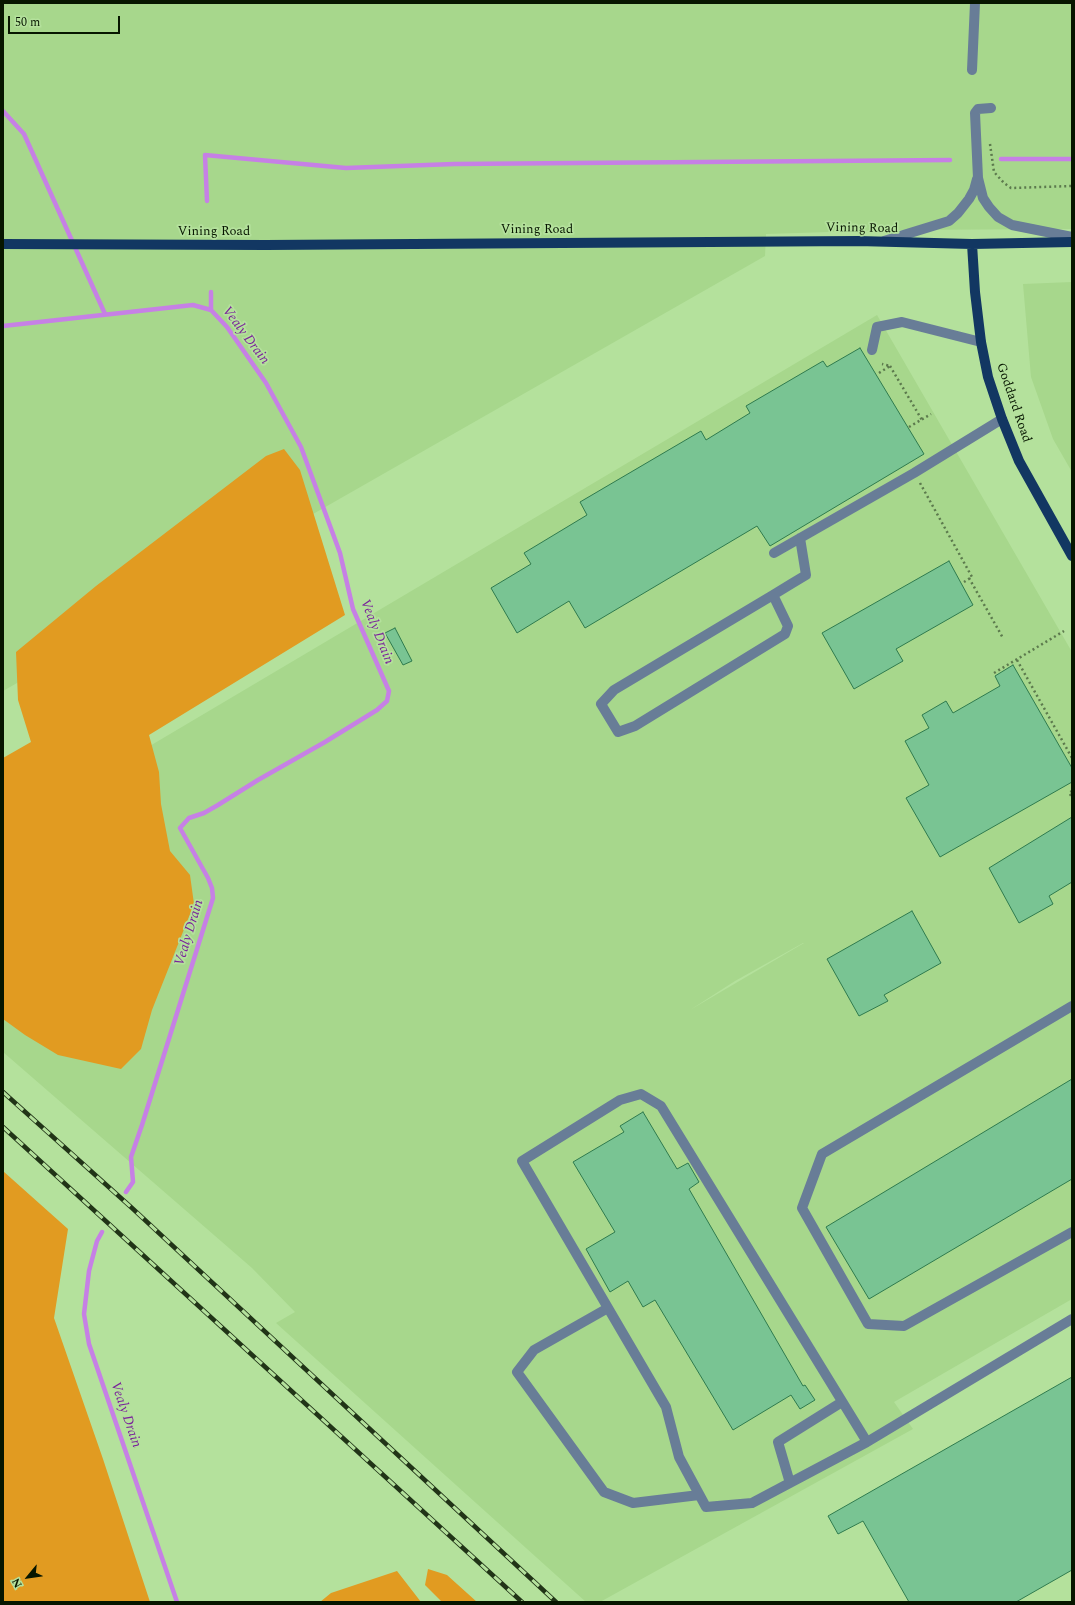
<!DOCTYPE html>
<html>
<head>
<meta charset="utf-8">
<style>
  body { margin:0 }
  #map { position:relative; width:1075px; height:1605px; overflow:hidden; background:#b4e19c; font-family:Spectral,serif }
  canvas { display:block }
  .frame { position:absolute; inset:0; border:4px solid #071600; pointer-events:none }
  .north { position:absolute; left:8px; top:1557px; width:40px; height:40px; -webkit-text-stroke:3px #b4e19c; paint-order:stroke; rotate:241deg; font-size:11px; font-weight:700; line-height:16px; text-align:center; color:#071600 }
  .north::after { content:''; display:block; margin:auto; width:14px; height:18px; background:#071600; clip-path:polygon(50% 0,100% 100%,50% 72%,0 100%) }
  .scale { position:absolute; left:8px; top:16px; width:112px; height:18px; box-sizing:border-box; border:2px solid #071600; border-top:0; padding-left:5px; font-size:12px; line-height:14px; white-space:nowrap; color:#071600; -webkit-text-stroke:3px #b4e19c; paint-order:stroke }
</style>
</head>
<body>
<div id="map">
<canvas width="1075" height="1605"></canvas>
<div class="frame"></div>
<div class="north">N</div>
<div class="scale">50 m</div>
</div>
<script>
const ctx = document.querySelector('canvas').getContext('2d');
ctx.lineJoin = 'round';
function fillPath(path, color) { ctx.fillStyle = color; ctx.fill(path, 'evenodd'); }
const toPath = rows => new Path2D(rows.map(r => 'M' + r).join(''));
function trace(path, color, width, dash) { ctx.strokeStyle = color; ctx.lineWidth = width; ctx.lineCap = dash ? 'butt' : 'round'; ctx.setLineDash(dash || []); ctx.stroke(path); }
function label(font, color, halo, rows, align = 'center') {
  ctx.font = font + ' Spectral,serif'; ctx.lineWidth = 3.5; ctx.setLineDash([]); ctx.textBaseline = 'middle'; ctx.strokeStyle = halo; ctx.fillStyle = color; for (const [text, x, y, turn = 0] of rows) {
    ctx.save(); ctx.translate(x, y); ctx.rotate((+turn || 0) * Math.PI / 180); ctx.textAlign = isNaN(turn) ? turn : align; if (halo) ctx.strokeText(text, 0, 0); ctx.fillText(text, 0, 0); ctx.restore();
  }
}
fillPath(toPath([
  [3,3,1072,3,1072,229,891,230,766,234,765,256,3,691],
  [1072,282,1072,472,1053,439,1031,377,1023,284],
  [877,315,1072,652,1072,1299,894,1402,913,1429,600,1602,586,1602,276,1323,295,1312,252,1268,3,1052,3,833],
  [803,943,804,943,690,1010,735,981]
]), '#a7d78c');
fillPath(toPath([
  [284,449,300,470,345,615,149,735,159,772,161,804,170,851,190,875,194,904,152,1010,141,1049,121,1069,58,1055,25,1035,3,1019,3,758,31,742,18,700,16,652,96,586,266,456],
  [3,1171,68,1229,54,1318,103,1459,150,1602,3,1602],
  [428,1569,447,1575,477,1602,442,1602,425,1585],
  [397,1571,421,1602,320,1602,331,1593]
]), '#e19b21');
trace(toPath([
  [3,111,24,134,105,314],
  [1001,159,1072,159],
  [207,201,205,155,346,168,454,164,950,160],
  [211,292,211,310],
  [3,326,193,305,211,310,227,327,266,383,301,447,340,553,353,609,389,691,387,701,377,710,325,742,258,780,218,805,204,813,189,818,180,828,208,878,212,888,213,898,142,1125,131,1157,133,1182,126,1192],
  [102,1232,97,1241,89,1271,84,1314,89,1344,177,1602]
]), '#c680e5', 4.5);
const building = toPath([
  [860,348,924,454,770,546,757,526,585,628,569,601,517,633,491,588,531,564,524,553,587,515,580,502,701,431,706,440,750,413,746,406,823,361,827,367,860,348],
  [949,561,973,605,896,649,903,661,854,689,822,633,949,561],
  [395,628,412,661,403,665,385,633,395,628],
  [1013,665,1072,768,1072,782,940,857,906,798,929,785,905,741,929,728,922,715,946,701,953,713,1000,686,995,676,1013,665],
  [1072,817,1072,882,1049,896,1053,904,1019,923,989,868,1072,817],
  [912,911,941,963,884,995,888,1001,859,1016,827,959,912,911],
  [1072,1079,1072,1179,869,1299,826,1227,1072,1079],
  [643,1112,677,1169,688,1163,699,1182,689,1189,803,1386,805,1385,815,1400,800,1409,791,1395,733,1430,655,1300,643,1307,628,1281,610,1292,586,1249,615,1232,573,1162,624,1132,620,1126,643,1112],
  [1072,1377,1072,1570,1016,1602,909,1602,863,1521,838,1534,828,1516,1072,1377]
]);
fillPath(building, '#79c493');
trace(building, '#2f7b4e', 1);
trace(toPath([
  [990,144,994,172,1004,183,1011,188,1072,186],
  [890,366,922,420],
  [879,373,890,366,882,364],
  [909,427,931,414],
  [920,483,972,577,964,582],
  [969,578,1003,638],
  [1017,660,1072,758],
  [994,673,1064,631],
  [1072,791,1069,793,1072,797]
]), '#5c7a4d', 2.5, [2, 3]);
trace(toPath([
  [972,70,975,3],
  [991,108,978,109,975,113,978,178,983,198,989,207,998,217,1012,225,1072,237],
  [884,241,949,221,958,213,969,199,974,190,977,179],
  [872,350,877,327,902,322,981,342],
  [774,553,914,473,1002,419],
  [773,595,788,626,785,634,635,726,618,732,601,704,614,690,773,595,791,584,806,575,800,538],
  [1072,1006,822,1154,802,1208,868,1324,904,1326,1072,1232],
  [608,1308,534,1350,517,1372,604,1492,633,1503,699,1495],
  [867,1442,661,1106,641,1094,620,1100,522,1161,666,1407,679,1457,706,1507,752,1503,867,1442,1072,1319],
  [790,1483,778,1442,842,1402]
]), '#687d97', 10);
trace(toPath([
  [3,244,266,245,858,241,972,244,1072,242],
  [972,244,975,292,981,342,988,377,1002,419,1019,461,1072,556]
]), '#123762', 10);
const rail = toPath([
  [3,1092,132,1208,556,1602],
  [3,1127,522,1602]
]);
trace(rail, '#213417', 4.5);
trace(rail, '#b4e19c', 3, [9]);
label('13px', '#071600', '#b4e19c', [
  ["Vining Road",862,229,1],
  ["Vining Road",537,230],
  ["Vining Road",214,232],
  ["Goddard Road",1013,403,71]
]);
label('italic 14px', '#79219a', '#b4e19c', [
  ["Vealy Drain",245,336,53],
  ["Vealy Drain",376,632,68],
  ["Vealy Drain",190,933,-73],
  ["Vealy Drain",125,1415,71]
]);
</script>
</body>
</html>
